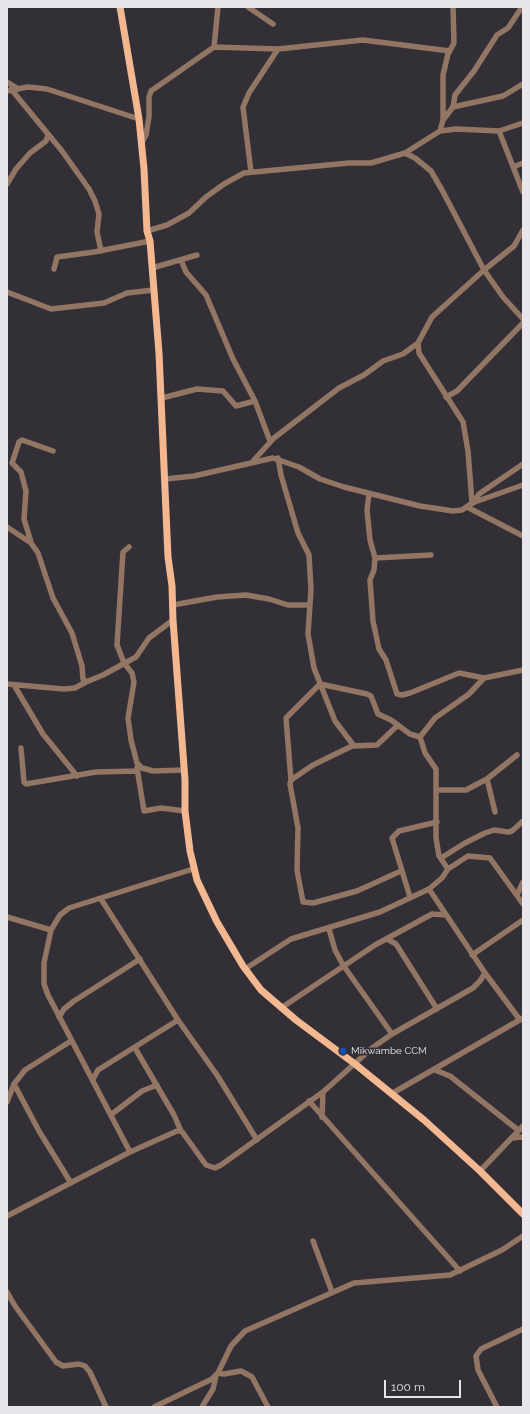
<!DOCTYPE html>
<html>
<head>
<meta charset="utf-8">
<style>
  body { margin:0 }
  #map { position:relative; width:530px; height:1414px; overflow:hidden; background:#322f37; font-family:Raleway,sans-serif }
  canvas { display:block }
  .frame { position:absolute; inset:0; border:8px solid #e8e6ec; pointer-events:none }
  .scale { position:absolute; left:384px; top:1380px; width:77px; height:18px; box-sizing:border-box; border:2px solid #e8e6ec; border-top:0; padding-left:5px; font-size:12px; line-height:14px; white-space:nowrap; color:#e8e6ec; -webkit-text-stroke:3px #322f37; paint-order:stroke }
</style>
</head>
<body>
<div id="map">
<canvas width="530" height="1414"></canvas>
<div class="frame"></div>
<div class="scale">100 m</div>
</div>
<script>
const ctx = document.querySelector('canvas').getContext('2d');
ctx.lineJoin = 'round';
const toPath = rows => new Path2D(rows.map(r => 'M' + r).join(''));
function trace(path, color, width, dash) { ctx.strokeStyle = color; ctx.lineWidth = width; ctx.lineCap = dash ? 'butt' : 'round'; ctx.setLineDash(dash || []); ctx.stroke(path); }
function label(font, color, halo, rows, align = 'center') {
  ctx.font = font + ' Raleway,sans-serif'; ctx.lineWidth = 3; ctx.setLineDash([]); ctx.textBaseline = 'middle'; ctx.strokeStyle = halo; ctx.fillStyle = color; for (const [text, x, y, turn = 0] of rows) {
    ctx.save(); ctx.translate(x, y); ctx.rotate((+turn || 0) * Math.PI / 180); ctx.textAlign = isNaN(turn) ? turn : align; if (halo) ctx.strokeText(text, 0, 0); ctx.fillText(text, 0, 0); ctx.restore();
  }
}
trace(toPath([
  [248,7,273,24],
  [214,47,218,7],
  [7,82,17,88],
  [11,89,62,151,89,189,95,201,99,214,97,232,101,251],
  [7,91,28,87,47,89,139,119],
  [453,107,455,95,474,71,497,35,508,28,522,7],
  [443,120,443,75,448,54,454,43,453,7],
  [440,131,443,120,453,107,503,96,523,84],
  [499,131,523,192],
  [141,144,146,135,149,117,149,97,151,91,214,47,278,49,363,40,450,51],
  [405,153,440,131,456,129,499,131,523,123],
  [513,167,523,163],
  [251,172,243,107,249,93,278,49],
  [7,184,16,169,30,153,46,141,48,135],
  [147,231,167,225,189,213,206,197,224,184,244,173,349,163,371,163,405,153,415,158,431,171,442,190,484,270,503,297,523,319],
  [181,260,186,272,206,295,233,359,255,401,270,441],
  [152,268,197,255],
  [54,269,57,257,94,252,150,241],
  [7,292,51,309,104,303,127,293,154,290],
  [446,397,457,391,523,323],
  [162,398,197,389,223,391,236,406,255,401],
  [278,458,281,475,298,533,309,555,311,589,308,634,314,668,335,721,354,746],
  [254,460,274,438,339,388,364,375,383,361,403,354,418,343],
  [165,479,194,476,273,458,299,467,320,479,344,487,420,506,453,511,462,510,472,503,523,485],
  [369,494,367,510,370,540,375,558,374,570,370,580,373,621,379,649,386,660,397,694,402,695,410,693,459,673,484,678],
  [472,503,468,451,463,422,419,353,418,343,432,317,484,270,514,246,523,230],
  [473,503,479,494,523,464],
  [467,507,523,536],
  [7,527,31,543,38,553,53,598,72,633,82,666,83,679,86,682,103,675,136,657,149,638,173,620],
  [31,542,24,519,26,491,21,472,12,463,19,442,22,440,53,451],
  [129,547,123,552,117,645,124,663,132,673,134,682,128,718,131,740,137,763,142,768,153,771,184,770],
  [375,558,431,555],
  [173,605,217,597,246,595,269,599,288,605,310,605],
  [7,684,64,689,75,688,86,682],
  [14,685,43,734,77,776],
  [398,725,377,745,352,746,313,765,291,780,290,784,298,828,297,870,303,902,313,903,357,891,401,871],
  [21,748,24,782,26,784,96,772,137,771],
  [137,768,144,811,161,808,185,811],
  [487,779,495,812],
  [291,780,286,718,320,684,367,694,371,696,378,714,391,720,410,734,420,737],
  [436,790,466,790,487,779,517,755],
  [441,858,465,843,485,833,494,830,508,832,512,831,523,821],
  [448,869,468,856,490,858,523,904],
  [429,889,485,973,520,1020],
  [517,895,523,882],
  [410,897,392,838,399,831,437,822],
  [101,899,178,1020,217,1075,257,1140],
  [7,917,51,930],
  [329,929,335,950,343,965,392,1034],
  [387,939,396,944,437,1009],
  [472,955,523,920],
  [245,969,291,939,380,912,429,889,442,878,448,869,439,856,436,838,436,769,425,753,420,737,435,718,469,694,484,678,523,670],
  [281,1008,375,945,432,914,446,915],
  [59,1017,64,1009,74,1001,140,959],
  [135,1048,174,1115,181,1131],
  [435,1070,450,1076,518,1130],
  [93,1079,98,1070,178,1020],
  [14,1084,39,1131,71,1183],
  [391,1094,523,1018],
  [309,1101,460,1271],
  [7,1102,14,1084,25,1070,71,1041],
  [112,1114,142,1091,157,1085],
  [322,1117,323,1092],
  [512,1138,523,1137],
  [130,1152,48,995,44,984,44,963,51,930,60,915,69,908,193,869],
  [480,1171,523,1126],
  [7,1216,130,1152,177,1131,181,1131,183,1133,206,1165,215,1168,221,1165,323,1092,372,1048,392,1034,473,988,480,981,485,973],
  [313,1241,332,1292],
  [7,1292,15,1306,56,1362,63,1366,79,1364,85,1366,90,1372,106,1407],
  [218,1373,224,1374,241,1371,252,1377,268,1407],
  [154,1407,212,1379,218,1373,231,1346,245,1331,354,1283,450,1275,502,1250,523,1236],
  [202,1407,213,1389,216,1376],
  [497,1407,478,1370,476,1356,481,1349,523,1329]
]), '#927562', 5.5);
trace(toPath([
  [120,7,139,119,144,169,147,231,150,241,159,353,168,557,172,586,173,620,185,780,185,811,190,851,197,880,217,922,243,966,261,990,296,1020,355,1064,424,1120,480,1171,523,1214]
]), '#f4b890', 7);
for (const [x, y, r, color] of [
  [343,1051,4,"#1a4fb4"]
]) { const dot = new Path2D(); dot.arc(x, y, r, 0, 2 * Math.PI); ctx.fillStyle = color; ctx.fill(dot); trace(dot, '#322f37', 1.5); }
label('10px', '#e8e6ec', '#322f37', [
  ["Mikwambe CCM",351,1051]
], 'left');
</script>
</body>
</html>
